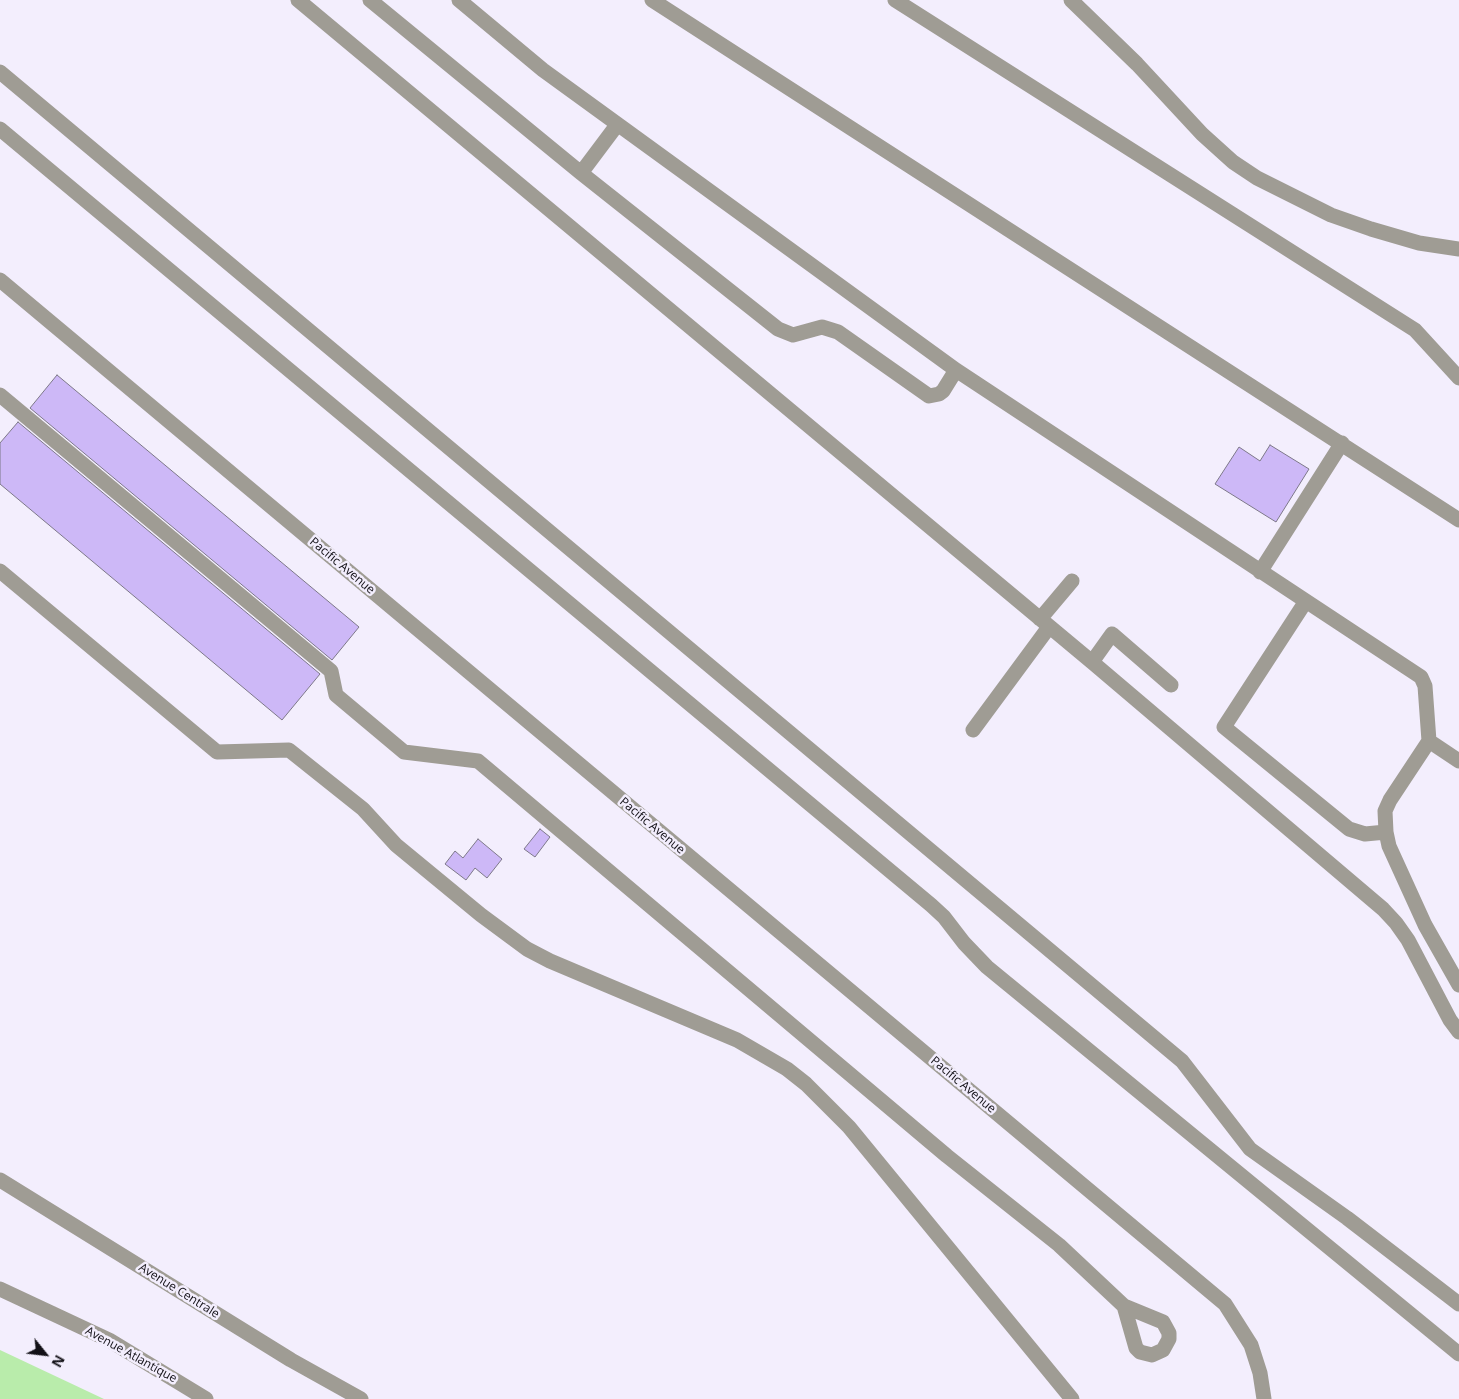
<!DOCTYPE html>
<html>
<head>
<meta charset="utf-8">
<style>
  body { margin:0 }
  #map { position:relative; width:1459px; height:1399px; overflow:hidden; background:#f3eefd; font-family:"Open Sans",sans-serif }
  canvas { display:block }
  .north { position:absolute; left:20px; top:1329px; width:50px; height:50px; -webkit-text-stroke:4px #f3eefd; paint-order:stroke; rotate:119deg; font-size:14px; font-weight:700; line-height:20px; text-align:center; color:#131117 }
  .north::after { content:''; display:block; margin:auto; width:18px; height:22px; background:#131117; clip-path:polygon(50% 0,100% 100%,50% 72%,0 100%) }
</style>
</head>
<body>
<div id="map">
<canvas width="1459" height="1399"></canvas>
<div class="north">N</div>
</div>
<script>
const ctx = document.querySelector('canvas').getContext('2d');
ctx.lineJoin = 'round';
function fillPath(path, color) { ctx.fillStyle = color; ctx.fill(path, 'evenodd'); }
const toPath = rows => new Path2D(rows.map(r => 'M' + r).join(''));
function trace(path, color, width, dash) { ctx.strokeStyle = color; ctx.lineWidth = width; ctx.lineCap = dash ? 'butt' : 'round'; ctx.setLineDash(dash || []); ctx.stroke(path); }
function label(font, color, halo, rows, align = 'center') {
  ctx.font = font + ' "Open Sans",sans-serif'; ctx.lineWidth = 5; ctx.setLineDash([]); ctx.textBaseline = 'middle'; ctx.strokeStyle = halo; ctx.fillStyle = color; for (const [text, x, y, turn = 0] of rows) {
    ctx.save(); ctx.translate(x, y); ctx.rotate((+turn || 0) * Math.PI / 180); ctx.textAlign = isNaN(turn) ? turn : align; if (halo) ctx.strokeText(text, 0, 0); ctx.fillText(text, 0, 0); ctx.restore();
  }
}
fillPath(toPath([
  [0,1350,104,1399,0,1399]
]), '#b9ecab');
const building = toPath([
  [57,375,359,627,332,660,30,408,57,375],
  [18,422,320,674,282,720,0,484,0,443,18,422],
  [1270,445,1309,469,1276,522,1215,484,1239,447,1260,461,1270,445],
  [540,829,550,837,535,857,524,849,540,829],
  [478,839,502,859,487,878,475,868,466,880,445,864,455,851,463,858,478,839]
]);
fillPath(building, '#cdb8f7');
trace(building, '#7d7889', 1);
trace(toPath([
  [298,0,1092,662,1383,909,1396,923,1408,940,1450,1020,1459,1032],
  [370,0,581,173,778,329,793,335,822,327,838,332,929,396,939,394,943,391,956,370],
  [459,0,543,70,956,370,1421,677,1425,686,1429,741,1390,800,1385,811,1386,832,1389,846,1425,925,1459,985],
  [652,0,1459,520],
  [895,0,1415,330,1459,378],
  [1071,0,1137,64,1202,134,1233,162,1257,178,1331,215,1371,229,1419,243,1459,249],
  [0,72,1182,1061,1250,1149,1347,1218,1459,1304],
  [0,129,931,905,944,917,964,943,987,967,1459,1354],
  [581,173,617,125],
  [0,280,1225,1304,1251,1345,1260,1373,1264,1399],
  [0,395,331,671,336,695,404,752,478,761,947,1156,1059,1245,1124,1306],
  [0,571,217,752,289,750,363,809,396,845,481,915,527,949,550,961,737,1040,787,1069,806,1084,849,1127,1072,1399],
  [1260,572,1342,443],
  [1306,601,1224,727,1349,829,1365,834,1386,832],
  [1040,619,1072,581],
  [1092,662,1112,634,1171,685],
  [973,730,1049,627],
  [1429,741,1459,761],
  [0,1180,291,1360,361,1399],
  [0,1289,109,1340,206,1399],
  [1124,1306,1163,1322,1169,1333,1169,1339,1163,1350,1152,1355,1140,1352,1136,1348,1124,1306]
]), '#9f9c94', 15);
label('12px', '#131117', '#f3eefd', [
  ["Pacific Avenue",342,566,40],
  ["Pacific Avenue",652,826,40],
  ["Pacific Avenue",963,1085,40],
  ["Avenue Centrale",179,1291,32],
  ["Avenue Atlantique",131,1355,29]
]);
</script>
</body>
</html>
